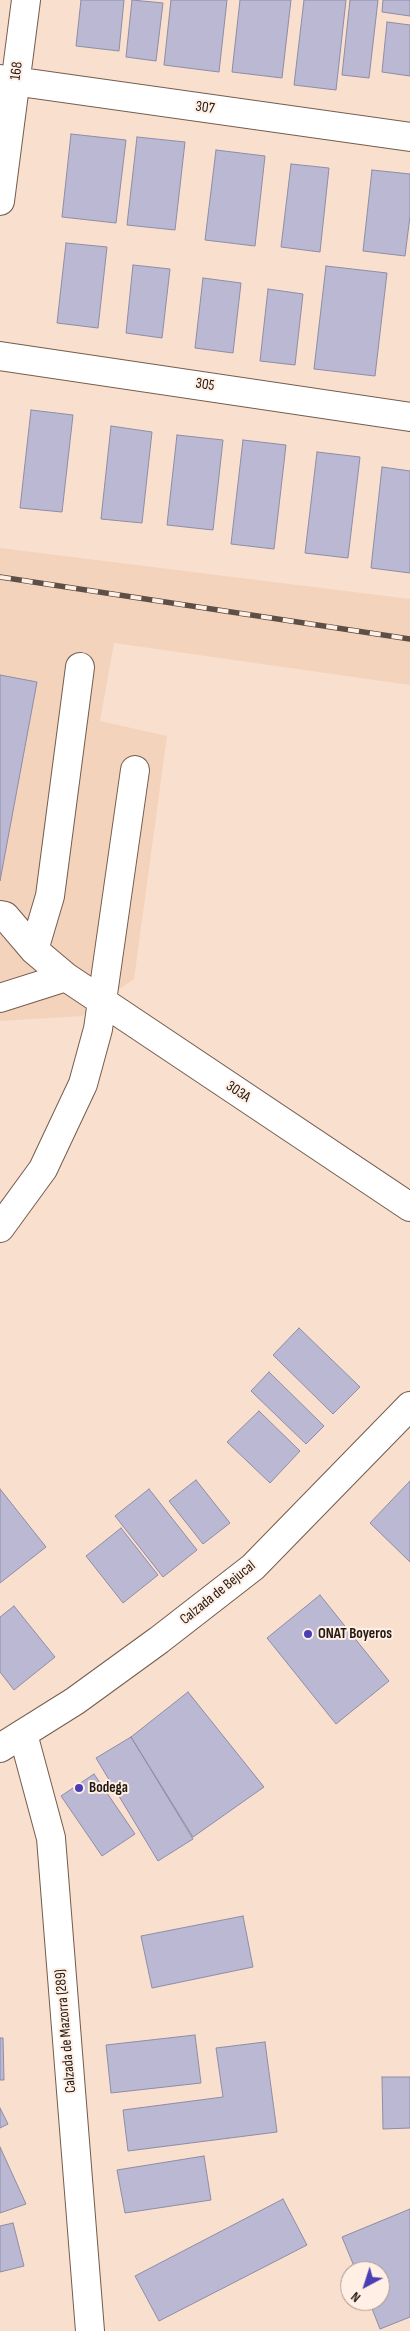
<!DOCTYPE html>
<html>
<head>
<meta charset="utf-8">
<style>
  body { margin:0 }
  #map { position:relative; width:410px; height:2331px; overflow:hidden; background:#f9dfcd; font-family:"Sofia Sans Condensed",sans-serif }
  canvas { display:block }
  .north { position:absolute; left:340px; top:2261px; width:50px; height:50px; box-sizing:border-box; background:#ffefe4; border:1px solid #a79990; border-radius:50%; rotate:220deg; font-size:14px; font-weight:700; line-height:20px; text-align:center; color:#221913 }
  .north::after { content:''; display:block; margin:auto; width:18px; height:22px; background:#4a3eb5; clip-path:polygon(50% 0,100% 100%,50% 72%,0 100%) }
</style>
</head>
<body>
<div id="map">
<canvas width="410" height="2331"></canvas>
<div class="north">N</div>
</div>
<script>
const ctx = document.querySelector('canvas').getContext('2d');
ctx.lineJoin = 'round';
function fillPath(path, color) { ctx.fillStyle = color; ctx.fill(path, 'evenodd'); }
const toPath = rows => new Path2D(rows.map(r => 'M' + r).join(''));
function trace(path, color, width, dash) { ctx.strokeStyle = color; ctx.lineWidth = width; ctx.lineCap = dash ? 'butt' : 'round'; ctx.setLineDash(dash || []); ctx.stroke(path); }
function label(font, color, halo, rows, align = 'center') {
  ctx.font = font + ' "Sofia Sans Condensed",sans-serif'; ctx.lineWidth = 4; ctx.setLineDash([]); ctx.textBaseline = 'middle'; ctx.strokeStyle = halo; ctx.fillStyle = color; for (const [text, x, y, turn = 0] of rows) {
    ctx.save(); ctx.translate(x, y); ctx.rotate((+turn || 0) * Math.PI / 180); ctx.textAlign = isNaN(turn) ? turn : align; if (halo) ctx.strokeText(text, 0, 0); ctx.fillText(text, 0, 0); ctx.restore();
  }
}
fillPath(toPath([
  [0,548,410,599,410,685,114,643,100,721,167,736,134,979,82,1016,0,1021]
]), '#f4d3bd');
const building = toPath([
  [81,0,124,0,119,51,76,46,81,0],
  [132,0,163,3,156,61,126,57,132,0],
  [171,0,227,0,219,72,164,65,171,0],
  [240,0,291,0,282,78,232,72,240,0],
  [304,0,346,0,336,90,294,85,304,0],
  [350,0,378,0,369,78,342,75,350,0],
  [383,0,410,0,410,16,382,12,383,0],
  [387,22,410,25,410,76,382,72,387,22],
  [71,134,126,140,116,223,62,217,71,134],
  [137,137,185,142,175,230,127,225,137,137],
  [216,150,265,156,255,246,205,240,216,150],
  [291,164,329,168,320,252,281,247,291,164],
  [372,170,410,174,410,216,405,256,363,251,372,170],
  [66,243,107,247,98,328,57,323,66,243],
  [133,265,170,269,162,338,126,333,133,265],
  [326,266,387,273,375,376,314,369,326,266],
  [203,278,241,283,233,353,195,348,203,278],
  [268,289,303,294,295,365,260,361,268,289],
  [31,410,73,415,62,512,20,508,31,410],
  [111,426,152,432,142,523,101,519,111,426],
  [177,435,223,440,213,530,167,525,177,435],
  [243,440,286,445,274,549,231,544,243,440],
  [317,452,360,457,348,558,305,553,317,452],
  [382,467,410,471,410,573,371,568,382,467],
  [0,675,37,682,0,881,0,675],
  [299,1328,360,1387,333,1414,273,1355,299,1328],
  [269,1372,324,1426,306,1444,251,1391,269,1372],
  [259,1411,300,1451,270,1483,227,1442,259,1411],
  [196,1480,230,1523,203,1544,169,1501,196,1480],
  [410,1481,410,1562,370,1523,410,1481],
  [0,1489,46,1547,0,1583,0,1489],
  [149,1489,197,1550,163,1577,115,1516,149,1489],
  [121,1528,158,1575,123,1603,86,1556,121,1528],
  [320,1595,389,1681,336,1724,267,1638,320,1595],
  [14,1606,55,1657,14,1690,0,1672,0,1617,14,1606],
  [188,1692,264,1787,193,1837,131,1737,188,1692],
  [131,1737,193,1839,158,1861,96,1758,131,1737],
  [94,1774,135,1834,102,1856,61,1796,94,1774],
  [243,1916,253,1967,152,1988,141,1936,243,1916],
  [195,2035,201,2083,111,2093,106,2045,195,2035],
  [0,2038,3,2038,4,2080,0,2080,0,2038],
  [265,2042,277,2132,128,2151,123,2110,223,2097,216,2048,265,2042],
  [382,2077,410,2077,410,2128,383,2129,382,2077],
  [0,2108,8,2124,0,2128,0,2108],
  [0,2147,26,2204,0,2213,0,2147],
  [204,2156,211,2200,125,2213,117,2170,204,2156],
  [283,2199,307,2245,159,2321,135,2276,283,2199],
  [410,2209,410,2317,380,2329,369,2301,380,2301,380,2271,356,2271,342,2237,410,2209],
  [13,2223,24,2266,0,2272,0,2226,13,2223]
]);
fillPath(building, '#bab8d3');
trace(building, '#8e8ca6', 1);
const minor = toPath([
  [0,79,410,137],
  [0,201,26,0],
  [0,356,410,417],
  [0,915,5,916,34,950,66,977,410,1207],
  [34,950,50,896,80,667],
  [0,998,66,977],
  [0,1228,43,1169,83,1084,98,1029,135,770],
  [23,1734,51,1838,90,2331]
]);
const major = toPath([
  [0,1748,75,1701,159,1640,253,1567,410,1406]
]);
trace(minor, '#745d4e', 30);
trace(major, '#745d4e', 30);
trace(minor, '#fff', 28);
trace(major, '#fff', 28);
const rail = toPath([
  [0,577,410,639]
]);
trace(rail, '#5d4f46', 5.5);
trace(rail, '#ffefe4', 4, [11]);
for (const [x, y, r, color] of [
  [308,1634,5,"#4a3eb5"],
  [79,1788,5,"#4a3eb5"]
]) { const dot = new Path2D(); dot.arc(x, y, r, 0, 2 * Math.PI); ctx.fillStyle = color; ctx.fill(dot); trace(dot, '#ffefe4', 2); }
label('15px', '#221913', '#ffefe4', [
  ["168",17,71,-83],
  ["307",205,108,8],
  ["305",205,385,9],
  ["303A",238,1092,34],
  ["Calzada de Bejucal",218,1593,-39],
  ["Calzada de Mazorra (289)",66,2031,-95]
]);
label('bold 15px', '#221913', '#ffefe4', [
  ["ONAT Boyeros",318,1634],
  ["Bodega",89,1788]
], 'left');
</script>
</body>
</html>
